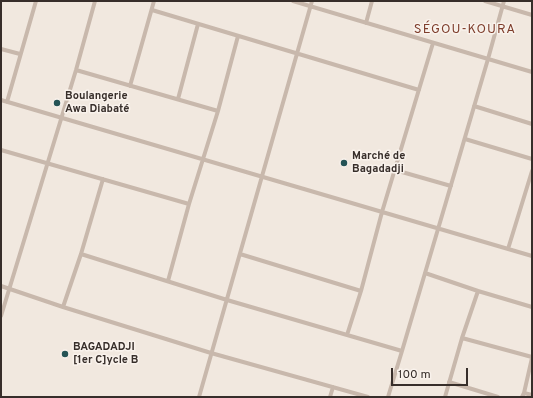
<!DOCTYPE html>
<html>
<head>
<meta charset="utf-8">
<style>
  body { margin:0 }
  #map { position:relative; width:533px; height:398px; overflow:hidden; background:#f1e8df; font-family:Overpass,sans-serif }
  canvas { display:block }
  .frame { position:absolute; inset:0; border:2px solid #372e2a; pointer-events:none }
  .scale { position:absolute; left:391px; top:368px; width:77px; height:18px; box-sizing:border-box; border:2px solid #372e2a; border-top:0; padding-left:5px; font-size:12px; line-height:14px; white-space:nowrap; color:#372e2a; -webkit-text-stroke:3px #f9f2ec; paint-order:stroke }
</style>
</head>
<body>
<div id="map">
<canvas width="533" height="398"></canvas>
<div class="frame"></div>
<div class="scale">100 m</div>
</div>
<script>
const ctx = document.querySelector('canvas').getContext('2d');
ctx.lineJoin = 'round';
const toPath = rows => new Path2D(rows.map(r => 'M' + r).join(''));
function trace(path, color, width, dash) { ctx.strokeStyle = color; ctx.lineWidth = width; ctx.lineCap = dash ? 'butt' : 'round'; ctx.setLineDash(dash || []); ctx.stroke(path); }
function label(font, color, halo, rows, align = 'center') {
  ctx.font = font + ' Overpass,sans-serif'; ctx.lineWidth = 3; ctx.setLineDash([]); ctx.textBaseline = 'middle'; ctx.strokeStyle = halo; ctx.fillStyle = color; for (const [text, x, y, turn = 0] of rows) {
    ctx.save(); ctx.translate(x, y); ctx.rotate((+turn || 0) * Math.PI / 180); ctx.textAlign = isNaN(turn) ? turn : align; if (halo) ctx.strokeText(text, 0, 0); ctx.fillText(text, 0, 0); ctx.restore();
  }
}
trace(toPath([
  [293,1,532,72],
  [485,1,532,15],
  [152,10,419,90],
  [366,23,372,1],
  [1,49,20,54],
  [76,70,218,111],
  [130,86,154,1],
  [178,99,198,24],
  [1,100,532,256],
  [7,102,36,1],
  [474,106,532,124],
  [465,139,532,159],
  [1,150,189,204],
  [395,170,451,186],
  [508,249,532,171],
  [81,254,227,300,402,351],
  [240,254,361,291],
  [425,273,478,291,532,307],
  [168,281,189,204,218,111,238,36],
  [1,286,63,307,211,353,368,397],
  [63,307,81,254,103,179],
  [1,316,76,70,95,1],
  [347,335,361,291,382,212,433,43],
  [462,338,532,357],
  [449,382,498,397],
  [524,393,532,395],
  [199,397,312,1],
  [330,397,333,387],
  [388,397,402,351,446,202,488,59,504,1],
  [445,397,462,338,478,291],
  [522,397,524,393,532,358]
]), '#c8b8ac', 4);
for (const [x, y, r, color] of [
  [57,103,4,"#245355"],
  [344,163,4,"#245355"],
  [65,354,4,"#245355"]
]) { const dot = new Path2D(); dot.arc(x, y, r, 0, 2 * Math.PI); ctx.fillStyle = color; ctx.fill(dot); trace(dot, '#f9f2ec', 1.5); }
label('bold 11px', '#372e2a', '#f9f2ec', [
  ["Boulangerie",65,97],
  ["Awa Diabaté",65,110],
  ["Marché de",352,157],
  ["Bagadadji",352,170],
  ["BAGADADJI",73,348],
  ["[1er C]ycle B",73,361]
], 'left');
ctx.letterSpacing = '1px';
label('13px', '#7e3d2b', '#f9f2ec', [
  ["SÉGOU-KOURA",465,30]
]);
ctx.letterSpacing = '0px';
</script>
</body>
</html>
